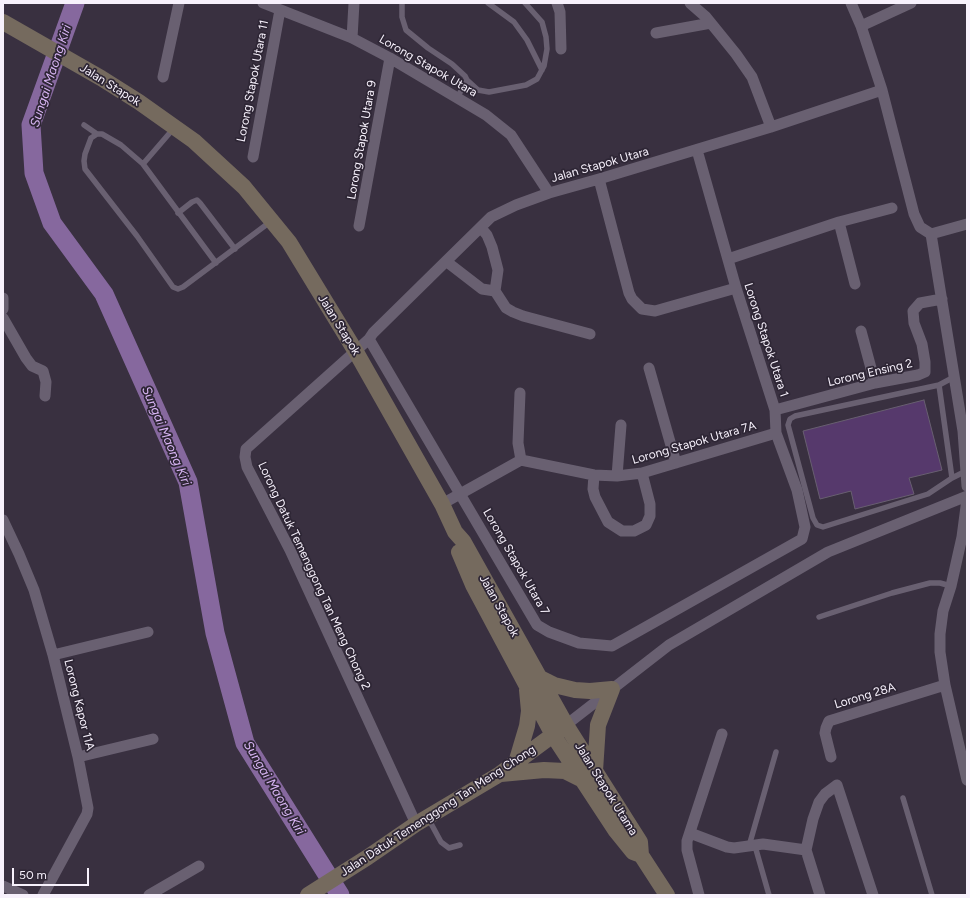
<!DOCTYPE html>
<html>
<head>
<meta charset="utf-8">
<style>
  body { margin:0 }
  #map { position:relative; width:970px; height:898px; overflow:hidden; background:#393040; font-family:Figtree,sans-serif }
  canvas { display:block }
  .frame { position:absolute; inset:0; border:4px solid #f7f1fc; pointer-events:none }
  .scale { position:absolute; left:12px; top:868px; width:77px; height:18px; box-sizing:border-box; border:2px solid #f7f1fc; border-top:0; padding-left:5px; font-size:12px; line-height:14px; white-space:nowrap; color:#f7f1fc; -webkit-text-stroke:3px #2e2635; paint-order:stroke }
</style>
</head>
<body>
<div id="map">
<canvas width="970" height="898"></canvas>
<div class="frame"></div>
<div class="scale">50 m</div>
</div>
<script>
const ctx = document.querySelector('canvas').getContext('2d');
ctx.lineJoin = 'round';
const toPath = rows => new Path2D(rows.map(r => 'M' + r).join(''));
function trace(path, color, width, dash) { ctx.strokeStyle = color; ctx.lineWidth = width; ctx.lineCap = dash ? 'butt' : 'round'; ctx.setLineDash(dash || []); ctx.stroke(path); }
function fillPath(path, color) { ctx.fillStyle = color; ctx.fill(path, 'evenodd'); }
function label(font, color, halo, rows, align = 'center') {
  ctx.font = font + ' Figtree,sans-serif'; ctx.lineWidth = 3.5; ctx.setLineDash([]); ctx.textBaseline = 'middle'; ctx.strokeStyle = halo; ctx.fillStyle = color; for (const [text, x, y, turn = 0] of rows) {
    ctx.save(); ctx.translate(x, y); ctx.rotate((+turn || 0) * Math.PI / 180); ctx.textAlign = isNaN(turn) ? turn : align; if (halo) ctx.strokeText(text, 0, 0); ctx.fillText(text, 0, 0); ctx.restore();
  }
}
trace(toPath([
  [75,3,31,125,34,173,52,223,104,294,188,482,215,633,245,743,340,895]
]), '#86689e', 19);
const building = toPath([
  [924,400,942,470,909,478,914,494,855,509,851,491,820,499,803,431,924,400]
]);
fillPath(building, '#56396c');
trace(building, '#685f70', 1);
trace(toPath([
  [402,3,402,17,406,30,428,48,452,64,465,76,467,80,478,90,489,92,526,85,537,79,544,66,547,49,546,37,542,22,525,3],
  [488,3,514,22,527,40,542,70],
  [457,98,467,80],
  [84,125,97,134,102,134,121,145,143,164,216,263],
  [97,134,91,138,85,154,84,161,85,169,137,236,173,287,178,289,183,287,270,222],
  [143,164,174,128],
  [178,213,192,202,197,200,200,203,235,249],
  [954,377,939,385,795,416,790,419,788,425,813,518,817,525,823,527,928,494,952,478,966,471],
  [939,385,952,478],
  [819,617,892,593,930,583,940,583,951,586],
  [903,798,932,895],
  [428,818,441,842,449,848,460,845],
  [749,846,776,752],
  [755,846,769,895]
]), '#696071', 5.5);
trace(toPath([
  [263,3,352,38,390,58,486,115,511,135,549,193],
  [557,3,560,12,561,49],
  [690,3,706,17,736,54,752,77,771,127],
  [851,3,861,26,882,90,914,214,920,227,931,234,963,431,967,486],
  [861,26,911,3],
  [656,33,711,23],
  [352,38,354,3],
  [163,77,179,3],
  [253,157,280,10],
  [599,179,629,293,632,299,642,309,655,311,736,288],
  [839,222,855,284],
  [359,226,390,58],
  [481,228,487,235,492,247,498,270,495,291],
  [931,234,967,224],
  [728,259,839,222,892,208],
  [447,262,482,289,495,291,506,308,513,312,523,316,590,334],
  [3,298,3,309],
  [3,318,26,358,32,366,43,371,46,382,45,396],
  [861,331,875,383],
  [369,339,537,625,549,632,579,643,612,646,802,539,805,527,797,490,776,433,775,410,736,288,697,150],
  [649,368,676,463],
  [520,393,518,443,521,460],
  [775,410,875,383,918,375,925,372,925,362,922,344,914,323,913,311,920,303,942,299],
  [594,475,593,489,595,497,608,522,622,531,634,531,646,525,650,516,650,504,642,473],
  [617,476,621,425],
  [967,499,962,537,951,586,943,611,940,634,940,652,945,685,967,780],
  [442,504,521,460,594,475,617,476,642,473,776,433],
  [3,520,19,554,34,590,53,655,78,757,88,808,87,814,43,895],
  [53,655,148,632],
  [566,725,669,645,828,552,967,496],
  [78,757,153,739],
  [831,757,825,733,826,728,829,721,945,685],
  [416,824,290,550,247,467,245,457,246,449,369,339,373,333,491,217,516,205,549,193,599,179,771,127,882,90],
  [690,833,727,847,734,848,763,844,806,850],
  [3,886,23,895],
  [149,895,199,866],
  [699,895,687,850,687,841,722,734],
  [820,895,806,850,813,819,819,802,825,794,837,785,873,895]
]), '#696071', 11);
trace(toPath([
  [3,22,101,78,139,102,194,141,244,187,289,242,356,352,442,504,455,532,463,541,566,725,640,842,641,855,667,895],
  [459,552,473,585,553,735,616,831,633,852,641,855],
  [540,678,554,685,575,690,590,691,612,689,598,725,595,771],
  [516,763,527,726,529,711,527,690],
  [501,774,544,770,565,771,583,780],
  [308,895,368,857,416,824,500,774,561,729]
]), '#756a5e', 16);
label('12px', '#f7f1fc', '#2e2635', [
  ["Lorong Stapok Utara",428,66,30],
  ["Lorong Stapok Utara 11",253,81,-79],
  ["Jalan Stapok",110,85,32],
  ["Lorong Stapok Utara 9",362,140,-80],
  ["Jalan Stapok Utara",600,165,-16],
  ["Jalan Stapok",339,325,58],
  ["Lorong Stapok Utara 1",766,340,72],
  ["Lorong Ensing 2",870,373,-13],
  ["Lorong Stapok Utara 7A",694,443,-16],
  ["Lorong Stapok Utara 7",516,562,60],
  ["Lorong Datuk Temenggong Tan Meng Chong 2",314,576,65],
  ["Jalan Stapok",499,606,61],
  ["Lorong 28A",865,696,-17],
  ["Lorong Kapor 11A",79,705,76],
  ["Jalan Stapok Utama",606,789,58],
  ["Jalan Datuk Temenggong Tan Meng Chong",438,811,-33]
]);
label('italic 13px', '#d9b6f5', '#2e2635', [
  ["Sungai Maong Kiri",51,76,-72],
  ["Sungai Maong Kiri",166,436,67],
  ["Sungai Maong Kiri",274,788,59]
]);
</script>
</body>
</html>
